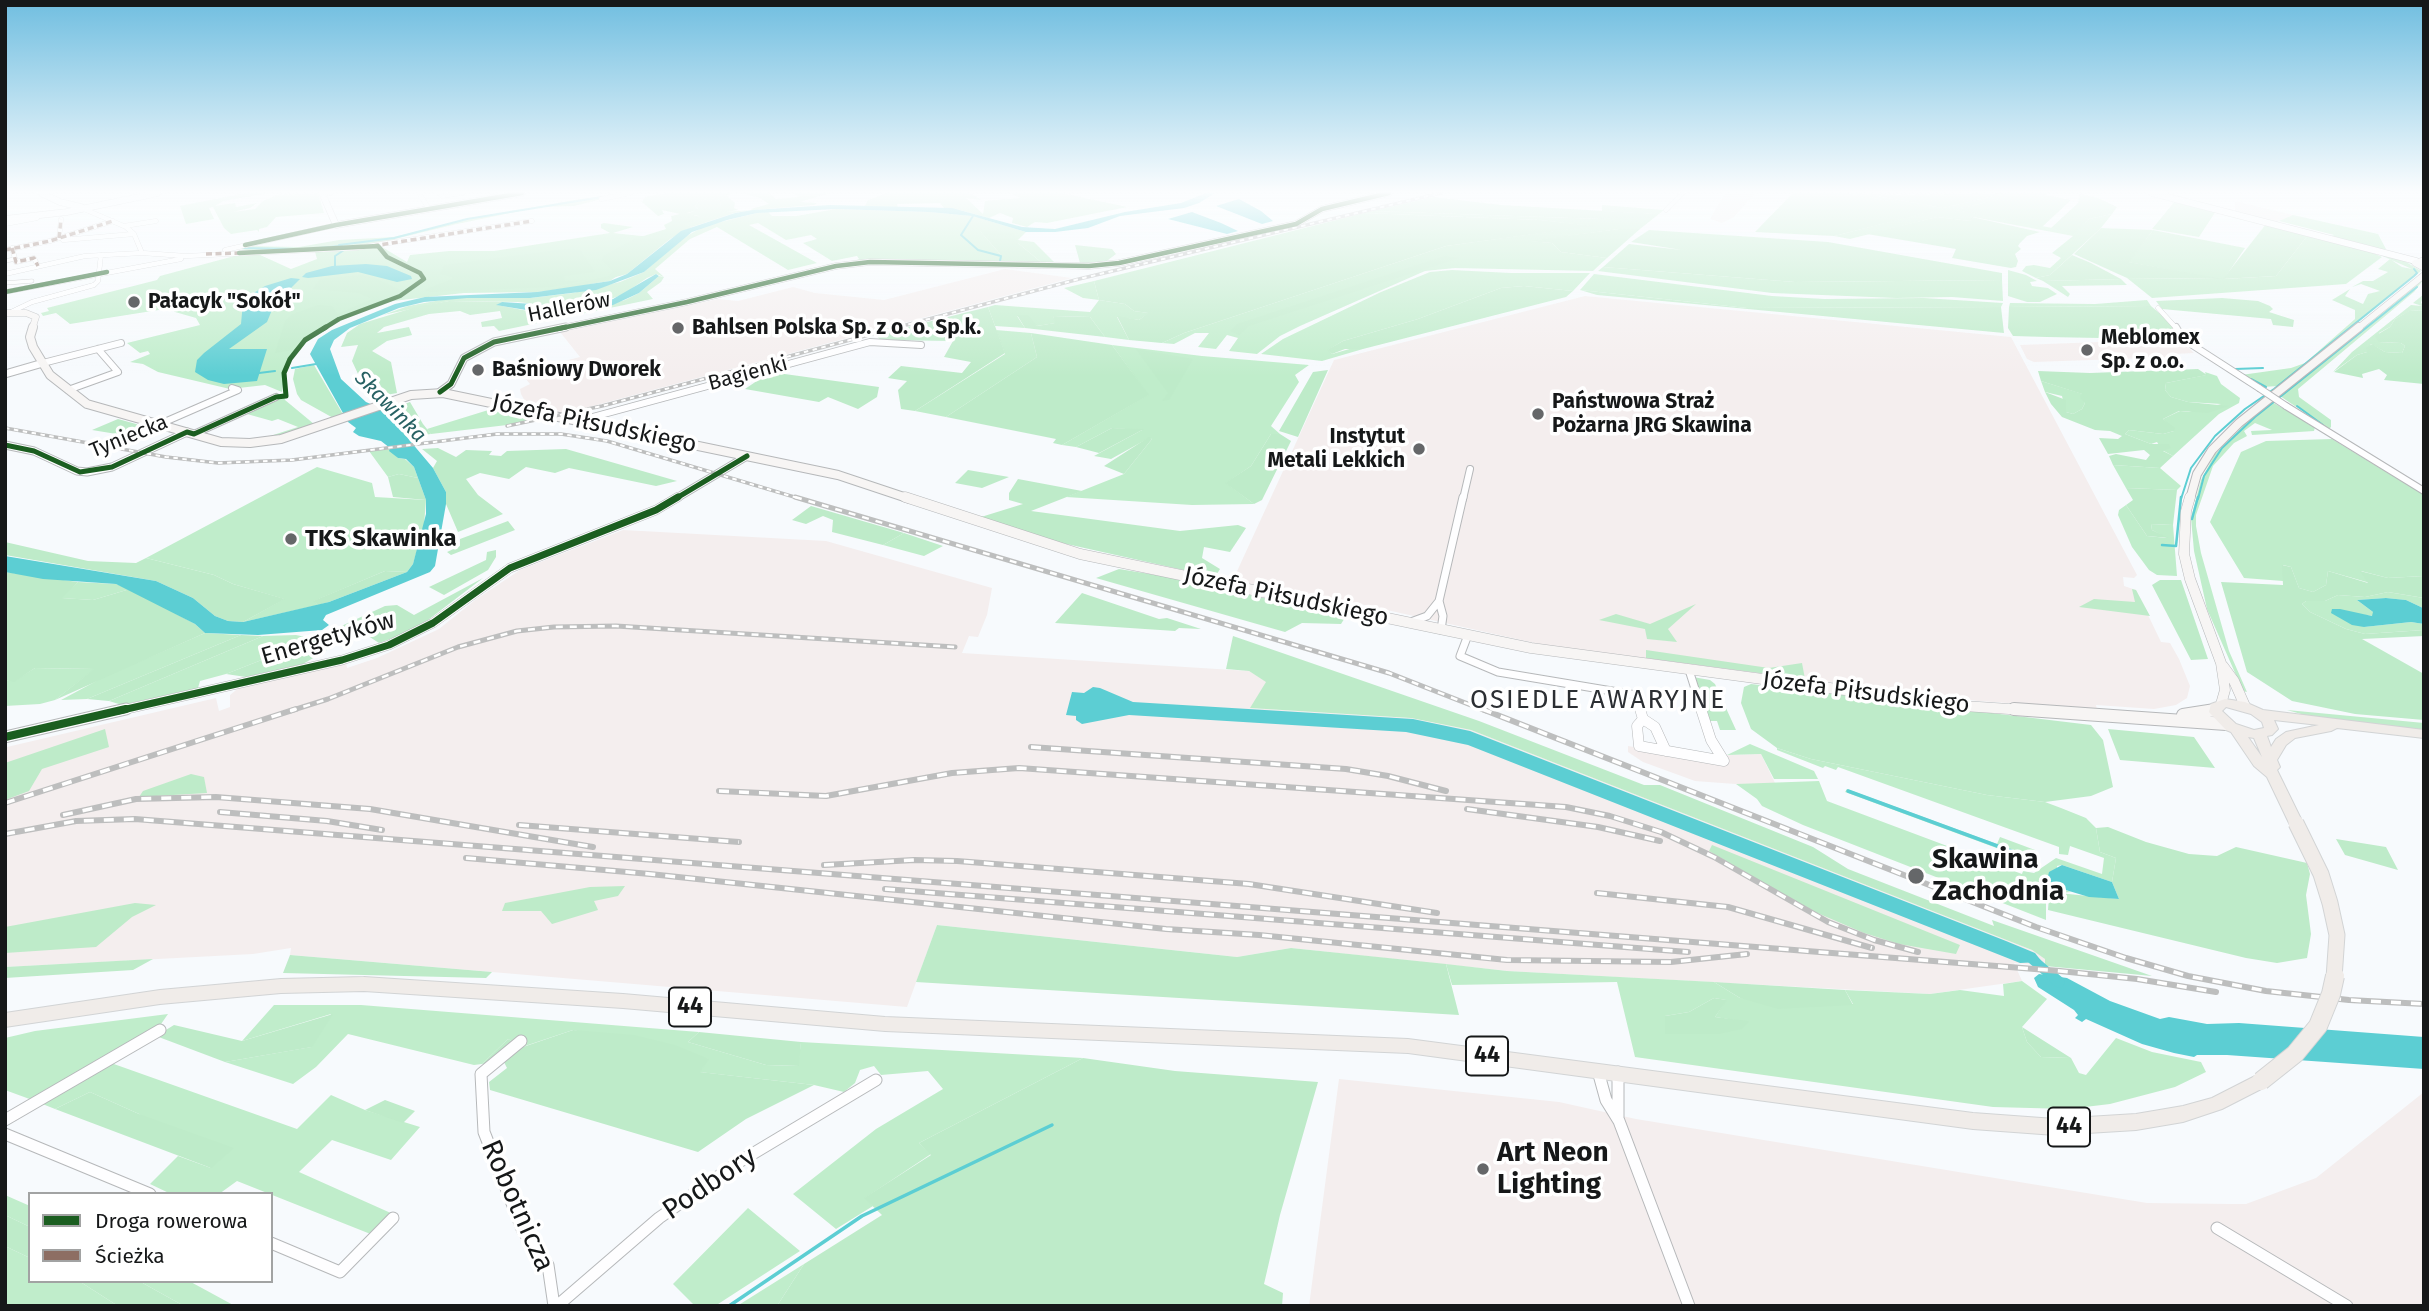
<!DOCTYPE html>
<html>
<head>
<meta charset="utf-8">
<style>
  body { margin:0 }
  #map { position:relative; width:2429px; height:1311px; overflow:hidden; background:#f7fafd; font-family:"Fira Sans",sans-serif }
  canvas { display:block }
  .frame { position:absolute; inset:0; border:7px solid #161819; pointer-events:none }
  .legend { position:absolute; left:28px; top:1192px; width:245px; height:91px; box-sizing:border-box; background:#fff; border:2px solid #a2a3a3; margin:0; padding:9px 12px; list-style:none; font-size:21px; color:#161819 }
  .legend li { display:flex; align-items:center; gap:14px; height:35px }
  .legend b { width:35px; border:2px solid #a2a3a3 }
</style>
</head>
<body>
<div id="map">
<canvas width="2429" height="1311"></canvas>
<div class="frame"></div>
<ul class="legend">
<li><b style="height:9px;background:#1b5e20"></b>Droga rowerowa</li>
<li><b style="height:9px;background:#8d6e63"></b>Ścieżka</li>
</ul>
</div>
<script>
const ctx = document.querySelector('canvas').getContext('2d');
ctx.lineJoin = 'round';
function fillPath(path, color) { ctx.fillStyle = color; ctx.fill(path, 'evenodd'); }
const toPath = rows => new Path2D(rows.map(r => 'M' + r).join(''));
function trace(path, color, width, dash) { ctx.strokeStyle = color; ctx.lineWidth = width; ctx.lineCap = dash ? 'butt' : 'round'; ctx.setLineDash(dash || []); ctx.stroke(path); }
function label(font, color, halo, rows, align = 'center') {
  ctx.font = font + ' "Fira Sans",sans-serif'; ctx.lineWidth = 7; ctx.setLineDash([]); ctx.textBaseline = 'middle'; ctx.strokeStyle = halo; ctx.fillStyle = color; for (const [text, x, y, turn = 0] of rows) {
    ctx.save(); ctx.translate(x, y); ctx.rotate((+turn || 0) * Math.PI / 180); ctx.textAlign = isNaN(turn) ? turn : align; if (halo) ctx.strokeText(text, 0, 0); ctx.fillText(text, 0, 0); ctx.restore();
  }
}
fillPath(toPath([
  [1725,193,1755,193,1734,217,1722,223,1710,219],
  [2235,201,2293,215,2275,223,2235,211],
  [1005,269,1072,278,563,414,527,405,521,394,520,389,530,384,520,372,580,357,560,332,718,299,738,301,793,287,815,293,884,300],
  [1585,296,2011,337,2137,575,2134,578,2123,577,2124,586,2136,590,2161,642,2170,643,2179,659,2190,686,2187,698,2176,705,2154,709,2096,705,2097,709,1978,701,1548,646,1351,602,1330,601,1233,580,1334,360],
  [2180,339,2194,353,2175,354,2177,357,2034,362,2027,359,2020,345],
  [623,530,826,541,992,588,987,615,978,637,969,636,962,653,1249,671,1267,682,1251,708,1411,718,1471,730,2032,950,2046,959,2045,966,2014,963,2022,981,1930,994,1507,971,1291,948,1237,957,937,925,907,1007,290,955,291,948,253,954,5,967,7,747,216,698,219,711,230,707,230,695,241,686,346,662,347,668,377,658,439,629,475,600,520,570],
  [1628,746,1729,763,1727,755,1761,754,1775,783,1749,785,1695,781,1643,762,1628,752],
  [1339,1079,1559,1102,1636,1119,2147,1203,2231,1204,2246,1204,2316,1178,2424,1092,2424,1306,1309,1306]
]), '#f4eeee');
fillPath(toPath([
  [245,193,270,193,223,201,215,206,235,203,236,207,257,203,250,208,233,212,255,209,263,201,277,195,318,193,324,213,276,217,267,227,259,229,259,232,257,230,231,234,224,228,213,207,209,208,214,219,186,224,180,206],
  [887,193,969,193,982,200,966,198,983,214,985,201,1020,198,1010,193,1062,193,1127,207,1047,223,1035,222,1027,227,1012,223,1013,218,1000,213,989,218,960,210,945,209,940,203,897,204,898,208,865,206,868,200],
  [1847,193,1861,193,1943,208,2006,193,2022,193,1956,210,2074,232,2089,219,2112,214,2101,228,2050,275,2036,278,2022,271,2026,266,2034,265,2050,268,2061,258,2052,253,2073,236,1973,217,1970,221,1937,217,1850,239,1834,236,1936,210],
  [713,197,720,200,722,212,753,210,734,213,692,227,684,224,699,216,687,214,698,209,695,206,699,201],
  [2175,201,2216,211,2199,237,2152,229],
  [1602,205,1664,210,1640,229,1619,229,1531,241,1552,243,1561,252,1607,258,1593,271,1455,268,1425,271,1300,326,1280,336,1257,354,1229,351,1238,338,1227,335,1216,349,1198,347,1209,333,1195,333,1174,344,1162,343,1184,333,1446,246,1590,226,1540,220,1364,213,1373,211,1601,219,1655,214,1602,211],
  [836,209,929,212,972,216,1026,232,1018,240,1034,242,1055,263,1042,263,1018,243,980,231,1001,255,1001,263,854,261,859,259,857,256,832,261,803,243,817,239,811,235,786,240,758,223,749,225,817,263,788,270,717,227,690,239,655,269,664,277,656,274,647,278,622,295,602,302,566,308,518,302,449,301,383,315,408,306,452,298,530,298,573,293,620,282,644,272,683,238,705,226,757,213,768,212,772,216,796,216],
  [2293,215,2378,234,2386,249,2383,251,2328,237,2334,235,2279,221],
  [604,223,633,227,613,233,670,239,610,281,537,292,464,293,384,302,328,326,301,344,285,370,282,392,265,385,230,389,158,372,143,364,130,362,150,354,148,351,140,353,127,343,200,325,196,318,175,312,171,308,70,324,56,313,43,316,41,313,49,311,47,308,157,280,160,276,238,255,258,254,291,269,317,259,315,252,382,247,407,262,410,255,449,251,494,251,610,233,601,228,601,224],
  [2153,230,2245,248,2224,279,2276,276,2308,235,2365,249,2382,257,2346,284,2152,298,2127,278,2218,279,2128,262],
  [2380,255,2410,261,2421,269,2403,260,2421,271,2279,386,2261,387,2241,375,2291,368,2305,363,2355,319,2355,310,2332,300,2350,289,2345,296,2363,304,2368,294,2380,291,2361,284,2352,287,2363,281,2373,281,2388,272,2378,269,2390,259,2402,267,2412,269],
  [1603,267,1795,282,2002,280,2003,301,1952,297,1896,298,1772,293,1598,271],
  [1452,270,1511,273,1590,273,1573,291,1524,286,1501,288,1418,319,1343,341,1328,350,1332,354,1353,348,1363,349,1322,361,1261,354,1283,339,1381,292,1430,272],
  [2008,270,2026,275,2037,281,2030,282,2032,286,2048,288,2057,294,2040,302,2027,302,2008,296],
  [1594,274,1772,296,1825,299,1924,298,2003,303,2001,307,1747,308,1580,290],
  [2121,279,2127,285,2062,286,2070,294,2068,297,2043,281],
  [2424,279,2414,292,2298,389,2299,397,2331,420,2331,427,2329,429,2280,396],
  [1094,281,1099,300,1125,304,1134,311,1149,313,1139,320,1117,317,1129,340,1105,337,1090,317,1053,316,1056,323,1037,326,1017,316,1025,328,995,326,988,307,995,305,1090,312,1099,300,1083,298,1064,288],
  [2424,294,2421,303,2424,305,2424,310,2410,311,2395,319,2390,327,2379,333,2379,342,2401,343,2405,346,2402,353,2385,352,2371,344,2367,352,2357,355,2333,372,2352,352,2411,305,2422,306,2413,303],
  [2147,300,2151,306,2009,307,2010,303,2095,304],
  [996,330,1031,333,1037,357,946,417,915,411,1005,354],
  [1112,345,1202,356,1309,365,1295,375,1299,382,1271,426,1280,434,1271,434,1251,466,1226,483,1254,504,1192,505,1066,497,1124,474,1152,439,1149,438,1111,459,1094,456,1142,430,1112,428,1076,447,1062,445,1148,395],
  [314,365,344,416,335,419,301,400,297,394,293,379,295,369],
  [2205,372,2217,376,2221,384,2240,398,2239,403,2219,414,2173,456,2162,450,2157,442,2151,444,2125,434,2129,430,2163,434,2174,431,2163,419,2180,411,2189,412,2221,404,2188,402,2171,397,2165,390,2166,383,2206,375],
  [2041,381,2083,394,2085,403,2082,409,2073,414,2066,412,2062,396,2045,392],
  [283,393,285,400,314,424,289,434,264,438,298,427,278,419,272,421,247,414,278,399,276,396],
  [2272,402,2315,427,2314,431,2252,435,2251,431,2272,430,2255,423,2244,431,2247,436,2234,443,2213,466,2196,515,2196,526,2201,553,2229,651,2247,692,2243,691,2207,609,2194,551,2191,518,2201,480,2215,454,2249,420],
  [498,407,543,417,507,425,431,434,427,429],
  [2332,439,2424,495,2424,576,2388,578,2361,571,2370,583,2328,571,2326,585,2313,592,2299,588,2291,567,2283,565,2283,581,2244,578,2210,522,2241,452,2266,441],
  [390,449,398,458,405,459,414,467,418,478,399,474,388,477,369,451],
  [2113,465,2160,468,2181,486,2177,490,2126,488],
  [317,467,372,483,375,497,426,500,424,525,413,564,407,572,385,571,314,601,318,605,243,622,284,599,233,584,214,575,146,558],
  [2126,505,2147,536,2167,538,2152,530,2151,524,2173,525,2177,576,2157,575,2149,570,2132,547,2118,515,2119,510],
  [904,533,943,546,924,556,883,545],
  [78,582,116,584,130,589,93,600,60,598],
  [2388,592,2424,598,2424,606,2423,608,2406,600,2386,598,2357,600,2373,612,2373,616,2358,614,2364,627,2411,622,2424,624,2424,630,2365,634,2346,629,2310,612,2302,604,2306,601,2325,601,2338,595,2365,597],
  [205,633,241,635,87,699,61,700,102,678],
  [296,635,315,639,226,674,200,681,198,688,122,705,109,701,263,636],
  [35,668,95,669,55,700,40,704,5,706,5,680,14,681],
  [2287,710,2424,723,2424,730,2315,718],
  [1750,744,1814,771,1818,779,1774,779,1761,754,1727,755],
  [1777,748,1811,759,1987,795,2045,802,2061,808,2086,818,2096,828,2100,852,2116,858,2112,882,2062,865,2057,866,2059,888,2071,892,2058,893,2046,903,2046,920,1803,825,1762,806,1757,799,1736,784,1819,781,1827,801,2022,874,2023,871,2034,873,2056,858,2102,874,2104,858,2070,846,2068,855,2059,854,2059,847,1838,767,1836,770,1825,766,1823,768,1777,750],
  [1847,789,1997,844,2000,837,2035,850,2038,856,2029,860,1845,792],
  [1446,964,1507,971,1714,982,1740,998,1853,1004,1845,990,1930,994,1960,990,2004,996,2003,984,2022,981,2047,999,2022,1027,2027,1042,2041,1057,2071,1058,2079,1073,2086,1075,2116,1038,2152,1052,2201,1062,2206,1072,2175,1087,2110,1104,2068,1109,1993,1107,1635,1057,1617,982,1452,985],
  [1714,998,1726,1000,1715,1017,1748,1022,1665,1016,1689,1012],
  [274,1005,361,1005,699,1032,688,1042,766,1065,798,1066,801,1042,1083,1058,919,1143,931,1154,865,1198,873,1206,836,1229,793,1194,876,1129,943,1089,928,1071,881,1075,874,1066,860,1070,855,1083,844,1092,814,1085,699,1072,708,1059,573,1030,522,1047,508,1039,482,1064,474,1065,348,1034,316,1067,293,1084,225,1062,311,1047,331,1014,242,1041],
  [168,1014,159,1027,35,1101,5,1090,5,1038,35,1031],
  [111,1063,297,1129,331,1095,365,1110,420,1127,391,1160,332,1140,299,1172,393,1214,373,1235,237,1181,219,1194,171,1194,150,1184,178,1156,211,1168,139,1114,90,1092,55,1109,40,1103],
  [5,1195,30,1206,30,1227,5,1215],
  [748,1208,800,1251,715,1306,695,1306,673,1284],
  [5,1246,30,1258,30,1281,79,1281,118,1306,5,1306],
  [804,1264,777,1306,737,1306],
  [139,1281,189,1281,235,1306,184,1306]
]), '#c0edcb');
fillPath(toPath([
  [666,193,768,193,776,199,799,197,794,193,829,193,800,202,817,203,814,205,753,210,751,209,769,204,760,198,742,193,730,194,726,195,735,203,734,208,738,210,721,213,720,200,713,198,699,201,695,206,698,210,687,213,700,217,685,224,692,227,670,239,627,274,583,286,537,292,609,276,613,271,602,260,603,256,634,239,666,229,664,225,672,221,671,216,680,214,662,210,664,214,658,216,642,202,645,197],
  [1793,193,1847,193,1938,210,1834,236,1755,232],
  [1861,193,1897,195,2006,193,1943,208],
  [2022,193,2048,193,2046,195,2071,200,2042,227,1955,210],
  [622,194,574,206,540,207,457,224,395,239,396,243,254,251,240,249,248,246,299,247,339,240,394,237,455,222,580,199],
  [2080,194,2098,198,2117,207,2112,214,2089,219,2074,233,2051,228,2078,203],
  [1433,197,1501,205,1657,214,1652,218,1601,219,1373,211],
  [1364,213,1540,220,1594,226,1446,246,1184,333,1162,343,1129,340,1117,316,1139,320,1148,313,1134,311,1125,304,1099,300,1094,281],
  [1937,217,1970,221,1972,217,2040,232,2027,236,2020,243,2018,246,2021,249,2015,254,2018,261,2016,267,2011,268,1952,258,1956,249,1867,234],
  [2266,224,2308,235,2276,276,2223,279,2127,278,2074,254,2101,228,2153,230,2129,262,2223,279],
  [1619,229,1640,229,1607,258,1561,252,1552,243,1526,241],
  [979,230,1014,233,1018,243,1042,263,1001,263,1001,255],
  [1649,230,1828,242,2002,273,2002,280,1795,282,1603,267,1629,244,1682,250,1631,242],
  [1075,245,1112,249,1116,254,1103,264,1080,263],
  [565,249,580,250,595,272,564,276,565,281,588,280,552,287,431,292,424,290,452,279,452,277,440,274,444,265],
  [2072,255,2091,263,2121,279,2043,281,2036,278,2050,275],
  [1444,256,1459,258,1249,326,1239,335,1230,331,1237,324],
  [362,275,375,278,405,292,342,317,307,336,288,351,275,353,285,321,293,314,318,305,332,306,337,314,372,299,358,293,313,289,320,279],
  [659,276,664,277,661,282,647,292,653,299,499,331,494,326,482,327,481,322,502,318,500,311,470,315,460,311,429,314,384,327,377,333,409,327,412,335,387,341,372,351,391,362,397,393,386,395,374,374,359,376,352,361,358,345,341,347,347,333,360,324,416,307,449,301,502,302,497,305,528,311,567,313,588,311,625,300,639,293],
  [1524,286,1573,291,1566,297,1363,349,1345,349,1332,354,1327,350,1343,341,1418,319,1501,288],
  [1580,290,1747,308,2001,307,2004,333,1662,301,1597,295],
  [2222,298,2258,301,2270,306,2273,309,2269,312,2294,320,2293,327,2273,325,2271,319,2162,309,2156,301],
  [2151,306,2171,323,2180,337,2158,334,2100,338,2047,337,2013,336,2008,328,2009,307],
  [988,307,1005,353,915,411,901,409,898,390,907,381,888,378,901,366,962,373,971,362,944,357,953,341,881,340,875,335],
  [2424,310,2424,384,2384,380,2387,375,2379,369,2362,374,2363,378,2334,372,2357,355,2367,352,2366,348,2372,344,2385,352,2402,353,2405,346,2401,343,2379,342,2375,336,2390,327,2395,319,2409,311],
  [1017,315,1028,315,1037,326,1055,323,1053,316,1090,317,1105,337,1025,328],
  [1031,333,1112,345,1149,395,1062,445,1053,443,1056,439,946,417,1037,357],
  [1136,349,1193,359,1169,400,1162,401,1168,393],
  [2198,369,2207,375,2166,383,2165,390,2171,397,2188,402,2229,406,2208,413,2179,411,2163,419,2175,428,2174,431,2163,434,2129,430,2125,434,2151,444,2169,444,2171,448,2163,451,2173,456,2160,468,2113,465,2109,456,2116,454,2146,460,2150,455,2144,450,2108,454,2099,438,2118,439,2122,436,2110,431,2095,430,2062,417,2051,404,2045,392,2066,400,2066,412,2073,414,2082,409,2085,403,2080,397,2082,394,2041,381,2038,371,2090,373],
  [1328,370,1298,437,1279,431,1313,372],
  [770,372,879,387,877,397,858,409,828,397,819,402,745,389],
  [410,402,423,424,431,434,406,437,385,411],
  [118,419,158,430,141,438,92,430],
  [1112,428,1144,429,1099,453,1076,447],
  [1271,434,1280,434,1291,441,1262,500,1254,504,1225,483,1251,466],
  [1149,437,1152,439,1124,474,1104,466],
  [438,448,456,457,466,450,492,451,489,455,501,456,507,451,566,449,677,481,656,486,569,468,555,473,526,467,509,479,480,473,466,479,478,495,503,514,458,532,446,504,446,492,433,468,437,461,422,449],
  [968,470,1009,477,982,488,955,483],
  [399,474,418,478,426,500,393,497,388,477],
  [1018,479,1082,491,1031,511,1180,531,1238,525,1246,528,1230,552,1204,547,1202,558,1220,569,1215,577,1053,541,981,517,1023,504,1009,500,1009,493],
  [2126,488,2177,490,2173,525,2151,524,2152,530,2169,538,2147,536,2126,505,2133,500],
  [811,506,904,533,883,545,832,532,833,520,823,516,806,524,792,520],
  [508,521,515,530,451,555,447,552,460,546,460,539],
  [5,542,88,561,136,563,146,558,214,575,233,584,285,599,243,622,228,621,215,616,193,598,156,581,5,555],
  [496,550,496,557,488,570,444,595,429,587,486,560,487,552],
  [2282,565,2291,567,2299,588,2313,592,2326,585,2328,571,2368,583,2360,571,2388,578,2424,576,2424,598,2388,592,2365,597,2338,595,2325,601,2306,601,2302,604,2310,612,2346,629,2365,634,2424,630,2424,636,2362,639,2424,674,2424,720,2355,714,2292,701,2247,672,2221,582,2283,585],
  [1119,569,1162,576,1346,616,1341,624,1302,623,1285,632,1096,578],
  [385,571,407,572,329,602,318,605,313,601],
  [5,572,78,582,62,598,93,600,130,589,195,624,205,633,55,700,94,669,35,668,14,682,5,680],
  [483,578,428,620,398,636,379,643,356,628,348,631,337,628,385,606,397,605,414,615],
  [2160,580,2181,580,2208,659,2191,660,2152,585],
  [2132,589,2136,590,2150,616,2079,607,2094,599,2135,602],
  [1082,593,1159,619,1167,618,1201,629,1179,628,1175,631,1055,623],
  [1696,604,1668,629,1677,642,1647,639,1645,629,1599,620,1616,614,1650,624],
  [241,635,263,636,109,701,87,699],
  [1233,636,1479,721,1644,785,1660,785,1813,847,1848,869,1994,926,1992,920,2152,976,2045,966,2045,959,2032,950,1471,730,1411,718,1250,708,1266,682,1249,671,1226,669],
  [315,639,330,648,303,664,246,677,226,674],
  [1646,650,1769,668,1802,663,1805,679,1646,658],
  [1693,677,1710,680,1715,684,1736,730,1720,730,1717,721,1708,721],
  [1751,684,2091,725,2103,740,2113,787,2091,796,2045,802,1987,795,1811,759,1777,748,1751,729,1741,703,1744,687],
  [105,729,109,747,42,769,29,791,5,800,5,763],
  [2108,729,2194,737,2215,768,2120,760],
  [191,774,204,777,207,793,139,797,143,791],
  [2108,827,2146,842,2189,854,2217,856,2236,847,2307,863,2310,874,2306,895,2311,934,2307,958,2277,963,2246,958,2048,910,2049,896,2058,893,2119,899,2112,882,2116,858,2100,852,2096,828],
  [2336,839,2386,847,2398,870,2345,855],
  [1712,845,1960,945,1956,954,1899,944,1864,933,1808,909,1709,851],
  [625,886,618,896,594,901,598,910,552,924,541,911,502,911,505,903,590,887],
  [135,903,156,905,132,917,96,947,5,953,5,927],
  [937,925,1237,957,1291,948,1446,964,1459,1015,916,982],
  [290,955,492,972,486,978,283,973],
  [153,959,133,970,5,978,5,967],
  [1714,982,1845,990,1853,1005,1778,1009,1740,998],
  [1714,998,1727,1000,1715,1017,1749,1021,1742,1029,1719,1034,1665,1034,1665,1016,1689,1012],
  [333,1014,312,1047,225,1062,156,1036,174,1025,242,1041],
  [2022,1027,2071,1058,2041,1057,2027,1042],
  [573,1030,634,1035,675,1045,709,1059,700,1072,814,1085,746,1119,698,1152,490,1090,489,1082,507,1068,504,1062,482,1064,508,1039,523,1047],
  [699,1032,801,1042,799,1066,766,1065,688,1042],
  [1083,1058,1175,1071,1318,1082,1280,1215,1264,1284,1283,1293,1282,1306,777,1306,804,1264,882,1215,864,1198,931,1155,919,1143],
  [90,1092,139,1114,234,1148,211,1168,55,1109],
  [385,1100,415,1111,403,1123,365,1110],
  [5,1215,30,1227,30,1258,5,1246],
  [79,1281,139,1281,184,1306,118,1306]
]), '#beebc9');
fillPath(toPath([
  [1206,193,1215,193,1199,203,1184,208,1120,216,1088,228,1055,232,1026,232,972,216,929,212,836,209,757,213,727,220,692,232,644,272,596,290,530,298,467,298,424,302,399,308,350,328,334,340,330,349,341,379,366,402,384,410,433,468,446,492,446,504,435,566,430,572,326,615,323,620,329,625,322,630,258,635,205,633,195,624,116,584,43,579,5,572,5,556,156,581,193,598,215,616,228,621,243,622,329,602,407,572,413,564,426,514,426,500,414,467,406,459,398,458,389,451,390,448,381,441,359,436,353,432,356,428,348,422,310,354,318,339,332,330,395,304,425,297,537,292,610,281,627,274,681,231,735,213,753,210,830,205,952,208,1022,227,1055,229,1125,212,1181,203],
  [1239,199,1261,211,1273,221,1262,224,1216,206],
  [1192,212,1221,223,1238,231,1227,234,1168,219],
  [366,264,387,266,411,276,412,279,397,282,358,272,308,278,302,277,306,273,332,266],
  [656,274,659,276,639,293,613,305,588,311,550,314,496,305,502,302,580,307,613,299],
  [291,278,300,279,274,305,267,322,229,349,267,349,257,381,224,384,208,380,195,372,197,360,204,353,241,324,243,302,247,297,265,286],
  [2386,598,2406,600,2423,608,2424,624,2411,622,2364,627,2352,625,2331,613,2332,609,2340,609,2372,616,2373,612,2357,600],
  [1093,687,1100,688,1133,702,1413,719,1470,731,2006,941,2035,953,2042,962,2020,963,2010,959,1468,745,1406,732,1129,715,1082,724,1076,720,1076,716,1066,715,1072,692,1084,693],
  [2062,865,2112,882,2119,899,2089,897,2059,888,2050,882,2048,876,2049,872],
  [2039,974,2067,978,2110,1001,2160,1019,2169,1017,2207,1024,2239,1023,2424,1037,2424,1069,2227,1055,2197,1055,2194,1057,2174,1053,2142,1044,2086,1019,2082,1022,2075,1018,2078,1015,2074,1010,2038,987,2034,978]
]), '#5cced3');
trace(toPath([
  [973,216,961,235,978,250,1001,256,1000,261],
  [243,248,298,249],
  [319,248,340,246],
  [345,248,339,245,394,238,467,219,602,197],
  [335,267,335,256,344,250],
  [292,368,316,364],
  [2235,369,2263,368],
  [259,373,275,371],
  [2251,379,2266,387],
  [2297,406,2323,425],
  [2181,499,2191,468,2215,436,2245,409,2274,389,2414,276,2417,273,2414,269],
  [2198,499,2204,476,2222,448,2255,417,2417,287]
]), '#5cced3', 2);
trace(toPath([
  [2192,519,2198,497],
  [2162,545,2176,546,2181,497]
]), '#5cced3', 2.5);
trace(toPath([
  [1848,791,2030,858],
  [729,1306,862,1216,1052,1125]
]), '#5cced3', 3.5);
trace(toPath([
  [2032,959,2054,978]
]), '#5cced3', 10);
trace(toPath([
  [2052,976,2059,982]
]), '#5cced3', 11);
const pedestrian = toPath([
  [5,261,15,259],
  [5,283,32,281]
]);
const minorFar4 = toPath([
  [419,193,429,209],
  [439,193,442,196,462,193],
  [322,194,330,193],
  [601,199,630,193],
  [84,209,126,227,134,234,142,253],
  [1666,210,1683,193],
  [5,224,37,218],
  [124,226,156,221],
  [59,238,61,219],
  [63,240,134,234],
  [12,248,16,262,34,258,38,266],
  [5,250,50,241,113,221],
  [225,250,336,225],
  [5,274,85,256,142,253,186,256,356,248,532,221],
  [5,292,181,259],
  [2158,308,2177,329],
  [9,313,32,302,94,285,98,281,101,255]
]);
const minorFar3 = toPath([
  [2176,327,2183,339,2259,388],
  [43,363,121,343],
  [68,390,118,372,98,349],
  [2286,406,2424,491],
  [578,421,870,342,921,345],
  [160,424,238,390,232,388],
  [194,434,276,397],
  [1463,499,1470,469]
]);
const minorFar2 = toPath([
  [1408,623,1427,616,1439,601],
  [1441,630,1443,616,1439,601,1463,497],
  [1468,635,1460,656,1498,672,1636,695,1641,711],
  [1689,670,1702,711]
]);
const minorFar1 = toPath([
  [1640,709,1643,719,1655,727,1666,751],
  [1643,719,1637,726,1639,746,1724,761,1711,740,1701,709]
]);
const minor = toPath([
  [521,1041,481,1074,484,1132,523,1231,548,1265,554,1306],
  [1598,1071,1606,1100,1619,1121,1689,1306],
  [1618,1072,1618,1118],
  [5,1120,160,1030],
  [5,1134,150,1194],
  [2217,1228,2347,1306],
  [271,1243,340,1272,393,1218],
  [557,1306,659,1218,739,1162,876,1080]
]);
const tertiaryFar3 = toPath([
  [41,193,60,202,81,207],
  [322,193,336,225,522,193],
  [2152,193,2416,261],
  [5,219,67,212,158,193],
  [557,329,687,302,836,266,870,262,1089,266,1119,263,1296,224,1322,209,1389,193]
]);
const tertiaryFar2 = toPath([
  [5,374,43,363],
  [440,392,451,384,464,358,494,342,566,327],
  [5,445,34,451,77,471,87,472,112,467,187,432],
  [675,499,747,456]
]);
const tertiaryFar1 = toPath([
  [118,711,342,660,389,645,433,623,510,568,656,510,678,497]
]);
const tertiary = toPath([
  [5,737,126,709]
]);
const secondaryFar3 = toPath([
  [2424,260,2415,263,2424,268],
  [5,313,26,313,36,317,32,329],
  [2357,329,2424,275]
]);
const secondaryFar2 = toPath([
  [33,327,30,337,33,347,50,375,87,404,221,442,250,443,281,439,411,395,443,393,838,475,910,499],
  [2190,499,2197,474,2212,450,2239,423,2359,327]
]);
const secondaryFar1 = toPath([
  [905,497,1080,554,1531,648,1964,706,2039,711],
  [2190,497,2186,511,2184,554,2190,579,2221,663,2225,690,2221,704],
  [2223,666,2234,681,2245,706],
  [2208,711,2215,710]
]);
const secondary = toPath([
  [2014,709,2226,724],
  [2183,715,2215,710]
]);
const primary = toPath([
  [2225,699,2245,702,2263,710,2424,730,2424,738,2337,728,2331,731,2295,738,2286,745,2277,760,2280,767,2277,770,2303,823,2301,827,2296,828,2291,827,2289,823,2267,777,2254,766,2231,732,2226,730,2209,712,2211,704,2225,699],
  [2226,707,2251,714,2262,722,2264,728,2254,730,2236,724,2222,711,2226,707],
  [2274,720,2319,725,2286,732,2276,739,2271,747,2267,736,2272,735,2278,729,2274,720],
  [2248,737,2254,738,2262,757,2248,737],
  [364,977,623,994,885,1017,1408,1039,1973,1113,2055,1119,2136,1114,2183,1106,2212,1098,2261,1073,2267,1076,2270,1081,2267,1086,2222,1109,2183,1122,2136,1130,2055,1135,1973,1129,1408,1053,885,1031,623,1008,364,991,281,993,160,1004,5,1027,5,1013,160,990,281,979,364,977]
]);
trace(pedestrian, '#b6b8ba', 4.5);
trace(minorFar4, '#b6b8ba', 5);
trace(minorFar3, '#b6b8ba', 8);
trace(minorFar2, '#b6b8ba', 9);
trace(minorFar1, '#b6b8ba', 11);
trace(minor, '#b6b8ba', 13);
trace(tertiaryFar3, '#b6b8ba', 7);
trace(tertiaryFar2, '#b6b8ba', 9);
trace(tertiaryFar1, '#b6b8ba', 10);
trace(tertiary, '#b6b8ba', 13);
trace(secondaryFar3, '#b6b8ba', 7);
trace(secondaryFar2, '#b6b8ba', 10);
trace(secondaryFar1, '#b6b8ba', 11);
trace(secondary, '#b6b8ba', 14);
trace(primary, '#d2d4d5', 2);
trace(pedestrian, '#fefeff', 3.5);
trace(minorFar4, '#fefeff', 4.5);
trace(minorFar3, '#fefeff', 6);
trace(minorFar2, '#fefeff', 7);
trace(minorFar1, '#fefeff', 10);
trace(minor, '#fefeff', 11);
trace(tertiaryFar3, '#fefeff', 6);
trace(tertiaryFar2, '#fefeff', 7);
trace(tertiaryFar1, '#fefeff', 9);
trace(tertiary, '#fefeff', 11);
trace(secondaryFar3, '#f7f5f4', 6);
trace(secondaryFar2, '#f7f5f4', 8);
trace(secondaryFar1, '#f7f5f4', 10);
trace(secondary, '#f7f5f4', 12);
fillPath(primary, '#f0ece9');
const railFar2 = toPath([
  [507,426,602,406,1079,279,1441,193],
  [5,428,166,457,218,463,292,460,497,434,561,434,607,441,801,499]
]);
const railFar1 = toPath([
  [795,497,1389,673,1486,711],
  [290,711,328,699,458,647,517,631,554,627,616,626,955,647]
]);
const rail = toPath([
  [1482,709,2036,927,2126,958,2188,976,2266,991,2349,1000,2424,1004],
  [1031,747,1346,769,1388,776,1446,791],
  [719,791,826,796,952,773,1019,768,1566,807,1610,816,1661,832,1714,857,1828,922,1874,940,1918,952],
  [5,803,296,709],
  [1467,809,1598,827,1660,841],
  [220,812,327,821,382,830],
  [63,815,136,799,216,797,370,809,593,847],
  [519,825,739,842],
  [5,834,76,821,135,819,2060,971,2137,979,2216,992],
  [466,858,650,874,1166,929,1259,935,1507,960,1671,962,1747,954],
  [824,865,914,860,957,861,1249,884,1437,913],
  [885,889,1688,952],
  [1597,893,1728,907,1872,948]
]);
trace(railFar2, '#bdbebe', 3.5);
trace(railFar1, '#bdbebe', 5);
trace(rail, '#bdbebe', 6);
trace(railFar2, '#fff', 2, [4.5]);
trace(railFar1, '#fff', 2.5, [7]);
trace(rail, '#fff', 3.5, [10]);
const minorBridge = toPath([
  [2259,388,2286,406]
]);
const primaryBridgeFar1 = toPath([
  [2296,823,2321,874,2330,903,2337,935,2334,978]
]);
const primaryBridge = toPath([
  [2261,1081,2295,1054,2318,1026,2331,994,2335,976]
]);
trace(minorBridge, '#b6b8ba', 8, []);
trace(primaryBridgeFar1, '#d2d4d5', 17, []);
trace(primaryBridge, '#d2d4d5', 20, []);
trace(minorBridge, '#fefeff', 6);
trace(primaryBridgeFar1, '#f0ece9', 15);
trace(primaryBridge, '#f0ece9', 18);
trace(toPath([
  [59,238,61,219],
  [373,246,532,221],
  [12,248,16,262,34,258,38,266],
  [5,250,50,241,113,221],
  [206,254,244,253]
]), '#8d6e63', 3.5, [6, 3.5]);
trace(toPath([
  [245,245,336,225,522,193],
  [239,253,378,246,387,257,420,273,424,279,400,296,339,319,323,329],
  [5,292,107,272],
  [557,329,687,302,836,266,870,262,1089,266,1119,263,1296,224,1322,209,1389,193]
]), '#1b5e20', 4.5);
trace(toPath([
  [440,392,451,384,464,358,494,342,566,327],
  [5,445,34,451,80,472,112,467,187,432,194,434,276,397,286,396,284,373,290,359,305,340,326,327],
  [675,499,747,456]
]), '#1b5e20', 5);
trace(toPath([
  [118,711,342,660,389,645,433,623,510,568,656,510,678,497]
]), '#1b5e20', 7);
trace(toPath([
  [5,737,126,709]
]), '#1b5e20', 8);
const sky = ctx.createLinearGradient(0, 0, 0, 376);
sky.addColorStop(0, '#70bee0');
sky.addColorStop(0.51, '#fbfdfe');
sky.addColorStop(1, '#fbfdfe00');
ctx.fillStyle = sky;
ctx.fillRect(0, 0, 2429, 376);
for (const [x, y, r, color] of [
  [134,302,7,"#656769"],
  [678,328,7,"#656769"],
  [2087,350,7,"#656769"],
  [478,370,7,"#656769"],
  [1538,414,7,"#656769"],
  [1419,449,7,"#656769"],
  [291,539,7,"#656769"],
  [1916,876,9,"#656769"],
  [1483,1169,7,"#656769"]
]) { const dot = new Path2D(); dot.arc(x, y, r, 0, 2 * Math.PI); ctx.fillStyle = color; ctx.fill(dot); trace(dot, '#fff', 2.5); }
label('bold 21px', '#161819', '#fff', [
  ["Pałacyk \"Sokół\"",148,302],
  ["Bahlsen Polska Sp. z o. o. Sp.k.",692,328],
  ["Meblomex",2101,338],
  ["Sp. z o.o.",2101,362],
  ["Baśniowy Dworek",492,370],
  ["Państwowa Straż",1552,402],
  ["Pożarna JRG Skawina",1552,426],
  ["Instytut",1405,437,"right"],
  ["Metali Lekkich",1405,461,"right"]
], 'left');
label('21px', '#161819', '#fff', [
  ["Hallerów",569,308,-11],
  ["Bagienki",748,374,-15],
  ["Tyniecka",129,437,-22]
]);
label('italic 21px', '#276163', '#fff', [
  ["Skawinka",390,407,45]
]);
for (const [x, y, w] of [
  [690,1007,42],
  [1487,1056,42],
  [2069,1127,42]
]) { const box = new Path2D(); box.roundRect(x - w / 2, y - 19.5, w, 39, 5); ctx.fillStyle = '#fff'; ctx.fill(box); trace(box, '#161819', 2); }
label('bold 23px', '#161819', null, [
  ["44",690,1007],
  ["44",1487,1056],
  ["44",2069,1127]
]);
label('24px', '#161819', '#fff', [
  ["Józefa Piłsudskiego",594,424,12],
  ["Józefa Piłsudskiego",1286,597,12],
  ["Energetyków",328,639,-16],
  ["Józefa Piłsudskiego",1866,693,7]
]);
label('bold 24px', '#161819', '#fff', [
  ["TKS Skawinka",305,539]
], 'left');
ctx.letterSpacing = '2px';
label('26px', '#2c2f33', '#fff', [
  ["OSIEDLE AWARYJNE",1598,701]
]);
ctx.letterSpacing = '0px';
label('bold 28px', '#161819', '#fff', [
  ["Skawina",1932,860],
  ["Zachodnia",1932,892],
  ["Art Neon",1497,1153],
  ["Lighting",1497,1185]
], 'left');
label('28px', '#161819', '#fff', [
  ["Podbory",710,1184,-34],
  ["Robotnicza",517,1206,66]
]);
</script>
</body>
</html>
